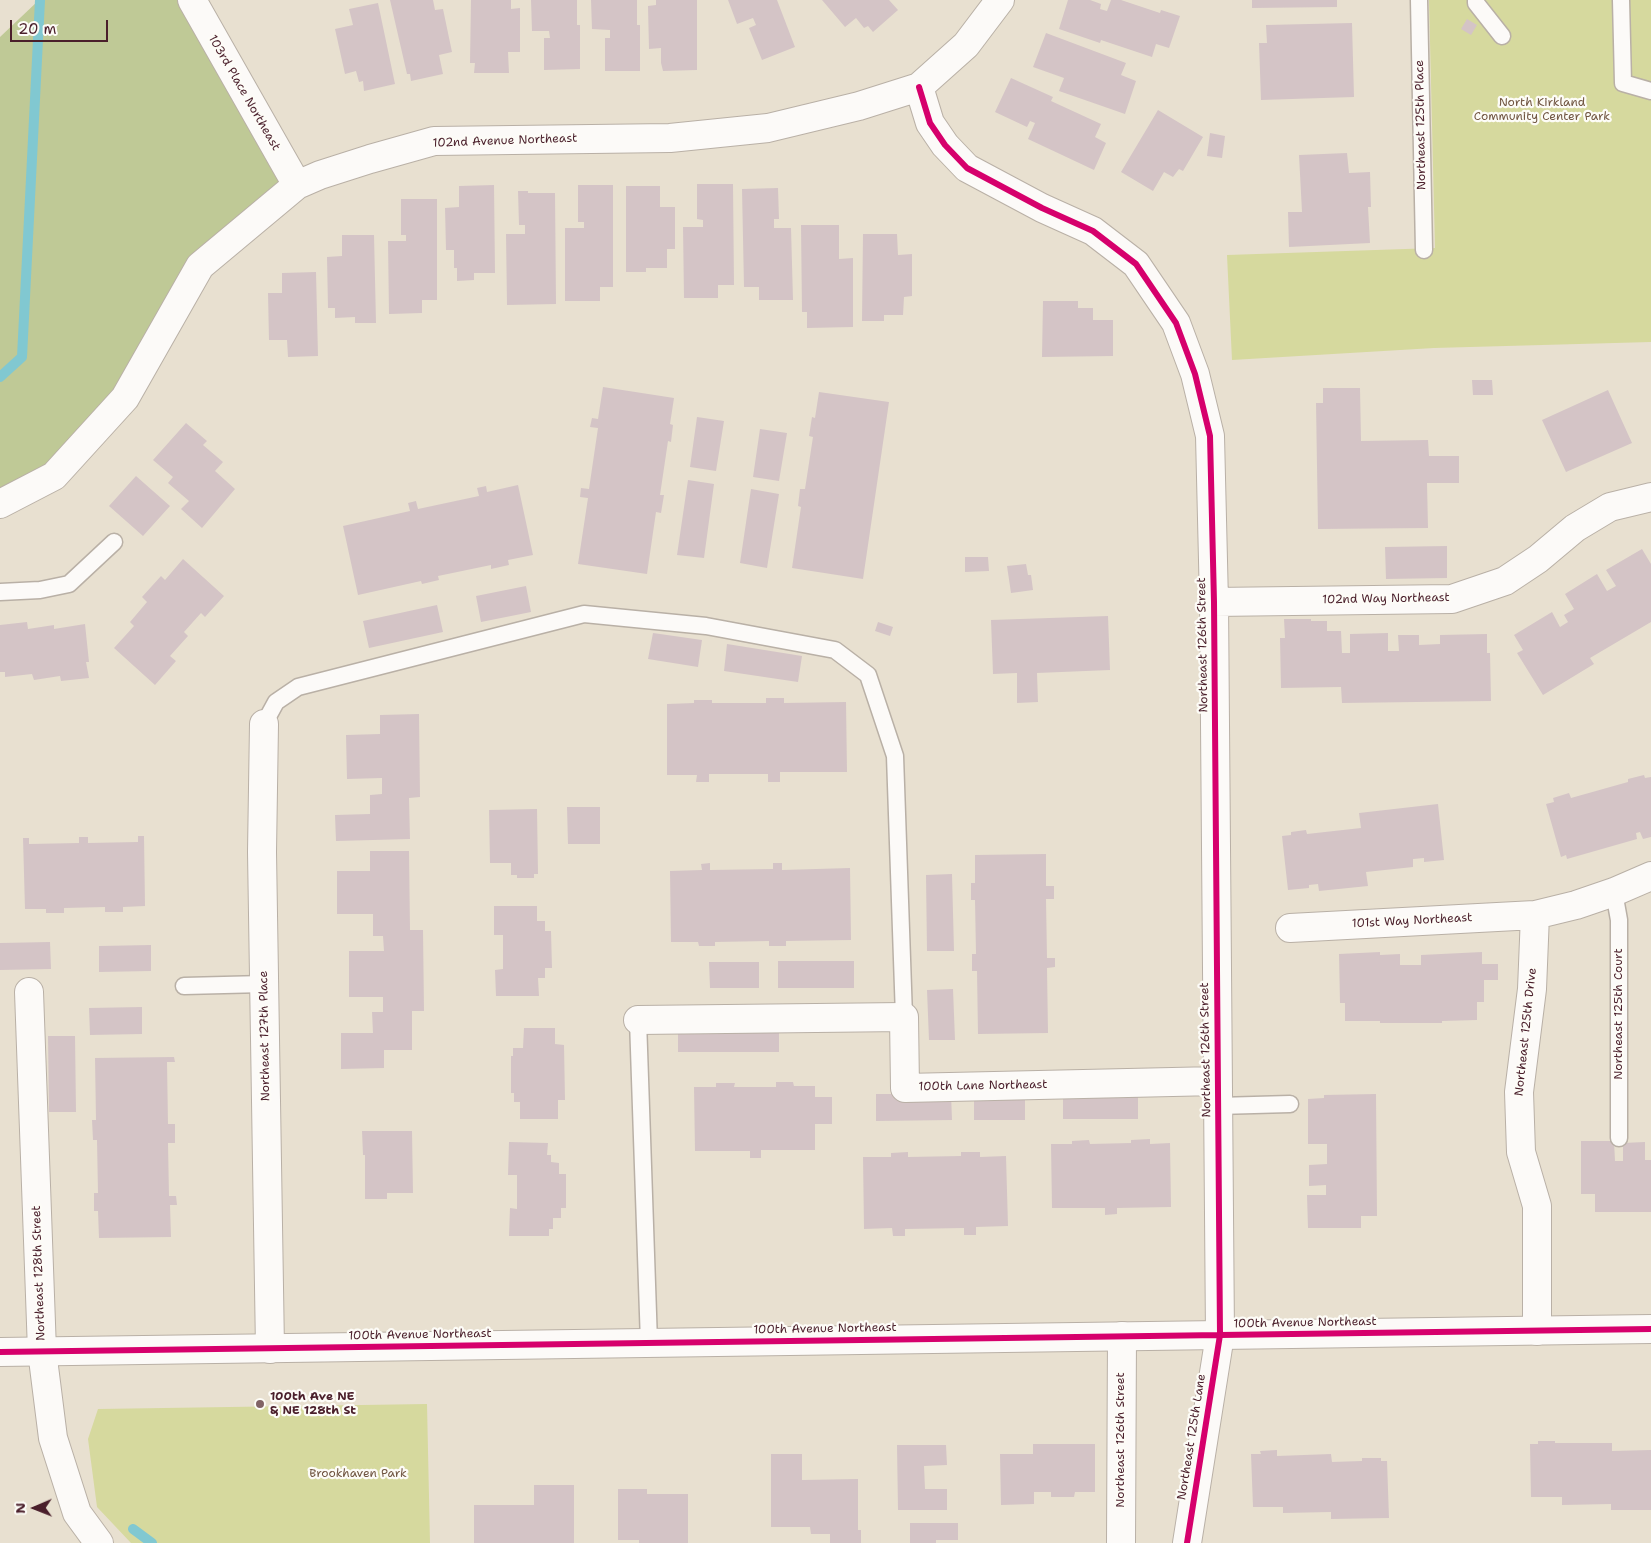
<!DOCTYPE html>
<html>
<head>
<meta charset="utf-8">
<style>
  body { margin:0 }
  #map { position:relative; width:1651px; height:1543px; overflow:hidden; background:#e8e0d0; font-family:"Shantell Sans",sans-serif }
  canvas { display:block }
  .north { position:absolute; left:10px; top:1483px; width:50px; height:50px; -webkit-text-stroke:4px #fdfcf7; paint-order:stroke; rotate:269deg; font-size:14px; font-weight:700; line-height:20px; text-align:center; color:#4a1f2b }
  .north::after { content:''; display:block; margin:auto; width:18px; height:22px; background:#4a1f2b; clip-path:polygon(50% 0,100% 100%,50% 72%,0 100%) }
  .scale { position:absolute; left:10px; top:20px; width:98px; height:22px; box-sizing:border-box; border:2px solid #4a1f2b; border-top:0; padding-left:6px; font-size:15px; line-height:18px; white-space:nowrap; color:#4a1f2b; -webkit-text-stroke:4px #fdfcf7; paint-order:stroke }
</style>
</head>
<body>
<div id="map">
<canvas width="1651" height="1543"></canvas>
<div class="north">N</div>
<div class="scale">20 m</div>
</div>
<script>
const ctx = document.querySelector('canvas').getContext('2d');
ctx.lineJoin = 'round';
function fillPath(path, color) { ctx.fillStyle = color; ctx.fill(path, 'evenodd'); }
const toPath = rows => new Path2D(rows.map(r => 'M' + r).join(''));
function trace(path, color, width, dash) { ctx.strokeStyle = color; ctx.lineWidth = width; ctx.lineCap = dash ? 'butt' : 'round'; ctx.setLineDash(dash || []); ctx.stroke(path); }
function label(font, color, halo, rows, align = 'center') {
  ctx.font = font + ' "Shantell Sans",sans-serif'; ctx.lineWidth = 4.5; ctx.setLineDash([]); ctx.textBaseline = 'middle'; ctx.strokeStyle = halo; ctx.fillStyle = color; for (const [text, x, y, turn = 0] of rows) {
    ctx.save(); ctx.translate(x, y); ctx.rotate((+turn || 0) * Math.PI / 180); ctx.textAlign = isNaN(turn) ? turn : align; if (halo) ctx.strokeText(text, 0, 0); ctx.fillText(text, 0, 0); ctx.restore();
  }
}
fillPath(toPath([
  [1429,0,1651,0,1651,342,1434,348,1232,360,1227,255,1435,248],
  [427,1404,430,1543,131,1543,97,1507,88,1439,98,1409]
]), '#d6d99e');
fillPath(toPath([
  [39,0,192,0,297,185,200,266,125,398,0,504,0,37]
]), '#bfc996');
trace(toPath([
  [0,377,22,357,40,0],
  [133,1529,152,1543]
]), '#81c8d1', 10);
fillPath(toPath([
  [390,0,433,0,435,10,443,9,452,52,439,55,443,74,411,81,410,74,407,74],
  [471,0,511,0,511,9,520,8,520,52,508,52,509,73,474,73,475,63,470,63],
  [531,0,577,0,577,25,580,25,580,69,544,70,544,38,550,38,549,31,532,31],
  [591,0,637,0,637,25,640,25,640,71,605,71,605,38,610,38,610,30,592,29],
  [656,0,697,0,697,70,663,71,661,63,661,48,649,49,648,6,656,5],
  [728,0,777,0,795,47,762,60,749,28,756,25,753,18,737,24],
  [822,0,889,0,898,10,873,32,868,26,864,28,856,18,845,27],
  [1068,0,1090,0,1101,4,1100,9,1107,11,1111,0,1121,0,1160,13,1161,10,1180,16,1169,48,1156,44,1152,57,1101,40,1100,43,1059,29],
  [1252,0,1337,0,1337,7,1252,8],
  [378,3,395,84,364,91,363,81,359,82,356,71,345,74,335,29,353,25,349,9],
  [1467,19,1477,25,1471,35,1461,29],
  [1352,23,1354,97,1261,100,1259,43,1267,43,1266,25],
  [1046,33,1126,63,1121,75,1136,81,1125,114,1059,91,1064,78,1033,67],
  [1011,78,1053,97,1051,101,1101,124,1095,137,1106,143,1094,170,1028,139,1035,123,1030,121,1027,127,995,112],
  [1158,110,1203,137,1183,171,1179,169,1173,177,1164,172,1153,191,1121,172],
  [1210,133,1225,136,1222,158,1207,156],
  [1347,153,1349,173,1370,172,1371,207,1368,207,1370,243,1289,247,1288,212,1302,212,1299,155],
  [697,184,733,184,734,285,718,285,718,298,684,298,683,227,703,227,703,220,697,219],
  [494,185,495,273,474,273,474,280,457,281,457,268,454,268,454,250,446,250,445,208,459,207,459,186],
  [578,185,613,185,613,287,600,287,600,301,565,301,565,228,584,228,584,222,578,222],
  [626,186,660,186,660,207,675,207,675,249,667,249,667,268,646,268,646,272,626,272],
  [778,188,779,219,774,219,774,228,791,228,793,300,759,300,759,287,744,287,742,189],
  [518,191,528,191,528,193,555,193,556,304,507,305,506,234,525,234,525,225,519,225],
  [401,199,437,199,437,300,422,300,422,313,389,314,388,241,406,241,406,235,401,235],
  [801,225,839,225,839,259,853,258,853,327,807,328,807,312,802,312],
  [863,234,897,234,898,255,912,254,912,296,904,297,903,315,884,315,884,321,862,321],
  [342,235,374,235,376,323,355,323,355,317,335,318,335,308,328,308,327,257,342,256],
  [316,272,318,356,288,357,287,340,269,340,268,293,282,293,282,273],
  [1043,301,1078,301,1078,308,1093,308,1093,320,1113,320,1113,356,1042,357],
  [1472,380,1492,380,1493,395,1473,395],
  [603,387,674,398,670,424,673,425,671,442,668,441,660,495,664,495,661,513,656,512,647,574,578,564,588,498,580,497,581,488,589,489,598,428,590,427,592,418,598,419],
  [1323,388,1360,388,1361,441,1428,440,1429,456,1459,456,1459,483,1427,483,1428,528,1318,529,1316,403,1323,403],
  [1608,390,1632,443,1566,472,1542,420],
  [819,392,889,402,863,579,792,568,801,507,798,506,800,489,805,489,813,437,809,436,812,417,815,418],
  [697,417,724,421,716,471,690,467],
  [186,423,207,441,203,445,223,462,215,471,235,489,202,528,181,509,189,501,168,483,173,477,153,460],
  [760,429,787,433,779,481,753,477],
  [136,476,170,506,143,536,109,506],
  [688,480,714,484,704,558,677,555],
  [518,485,533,555,508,560,509,565,491,569,491,565,438,576,439,580,422,584,421,581,358,595,343,526,410,511,408,503,416,501,418,509,479,496,477,488,486,486,487,492],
  [751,489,779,494,767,568,740,563],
  [1447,546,1447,578,1386,579,1385,547],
  [1642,549,1651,564,1651,622,1590,658,1594,664,1543,695,1517,653,1523,650,1514,635,1552,612,1560,627,1568,622,1564,615,1574,609,1565,594,1597,574,1607,591,1616,586,1606,570],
  [965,557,988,557,989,571,965,572],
  [183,559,224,596,205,617,201,613,184,632,188,636,170,656,176,661,155,685,114,648,134,626,130,622,147,602,142,597,161,576,165,580],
  [1026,564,1028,575,1031,575,1033,590,1011,593,1007,566],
  [526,586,531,612,481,622,476,596],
  [437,605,443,632,369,648,363,621],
  [1108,616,1110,670,1037,673,1038,702,1017,703,1017,673,993,674,991,620],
  [1284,619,1311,619,1311,621,1327,621,1327,631,1341,631,1342,653,1350,653,1350,634,1388,633,1388,651,1399,651,1398,635,1419,635,1419,645,1440,644,1440,635,1487,634,1487,653,1490,653,1491,701,1342,703,1341,687,1281,688,1280,638,1285,638],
  [27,622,28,629,54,625,54,629,85,624,89,662,86,662,89,678,61,681,60,676,34,680,32,674,5,677,5,672,0,672,0,625],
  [878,622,893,627,890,636,875,631],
  [653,633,702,640,698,667,648,659],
  [727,644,802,656,798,682,724,671],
  [766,698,784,698,784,703,846,702,847,772,780,772,780,782,768,782,768,774,709,774,709,782,696,782,697,775,667,775,667,704,694,703,694,700,712,700,712,703,766,703],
  [419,714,420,797,409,798,410,839,336,841,335,815,370,814,370,795,382,794,382,778,347,779,346,735,380,734,380,715],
  [1644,775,1645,778,1651,777,1651,837,1643,839,1640,832,1636,833,1637,839,1567,859,1566,855,1561,857,1546,804,1554,802,1553,798,1569,793,1571,798,1628,782,1628,779],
  [1438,804,1444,860,1424,862,1424,858,1413,859,1413,867,1366,872,1368,886,1319,891,1318,884,1309,885,1309,888,1288,890,1282,836,1291,835,1291,832,1306,830,1307,834,1361,828,1359,813],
  [567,807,600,807,600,844,568,844],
  [537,809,538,874,534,874,534,878,517,878,517,875,511,875,511,863,490,863,489,810],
  [138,836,144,836,145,906,123,907,123,912,105,912,105,907,64,908,64,913,46,913,46,909,25,909,23,838,29,838,29,844,79,843,79,837,88,837,88,843,138,842],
  [370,851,409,851,410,930,423,930,424,1011,412,1011,412,1050,384,1050,384,1068,341,1069,341,1033,373,1033,372,1012,383,1012,383,997,349,997,349,951,384,951,383,936,373,936,373,914,337,914,337,871,370,871],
  [1046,854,1046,886,1054,886,1054,899,1046,899,1047,958,1055,958,1055,967,1047,968,1048,1033,978,1034,977,971,972,971,972,954,976,954,975,900,971,900,971,883,975,883,975,855],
  [710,863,710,870,773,869,773,863,782,863,782,870,850,868,851,940,786,941,786,946,769,946,769,941,715,942,715,946,699,946,698,942,671,942,670,871,702,870,701,864],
  [952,874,954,951,927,951,926,875],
  [494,906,537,906,537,921,545,921,545,931,551,931,552,968,545,968,545,978,538,978,539,996,496,996,495,970,503,969,503,935,494,935],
  [50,942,51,969,0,970,0,943],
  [151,945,151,971,99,972,99,946],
  [1380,952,1380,955,1400,954,1400,965,1421,965,1421,955,1482,952,1482,964,1498,964,1498,980,1484,980,1484,1002,1477,1002,1477,1020,1442,1021,1442,1023,1380,1023,1380,1021,1345,1021,1345,1003,1340,1003,1339,954],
  [778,961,854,961,854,988,778,988],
  [709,962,759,962,759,988,710,988],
  [953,989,955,1040,929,1040,927,990],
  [142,1007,142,1034,90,1035,89,1008],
  [678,1026,779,1026,779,1052,678,1052],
  [524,1028,555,1028,555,1044,564,1045,565,1100,558,1100,558,1119,520,1119,520,1102,514,1102,514,1093,511,1093,511,1056,513,1056,513,1048,523,1048],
  [48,1036,75,1036,76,1112,49,1112],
  [174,1057,175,1062,167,1062,168,1124,175,1124,175,1143,168,1143,169,1196,176,1196,177,1205,170,1205,171,1237,99,1238,98,1211,94,1211,94,1193,98,1193,97,1140,93,1140,92,1120,96,1120,95,1058],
  [776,1082,793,1082,794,1086,815,1086,815,1097,832,1097,832,1124,815,1124,815,1150,761,1150,761,1158,750,1158,750,1151,695,1151,694,1087,716,1087,716,1083,735,1083,734,1087,776,1087],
  [1063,1092,1138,1092,1138,1119,1063,1119],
  [876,1094,951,1094,952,1120,876,1121],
  [974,1094,1025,1094,1025,1120,974,1120],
  [1376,1094,1377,1216,1361,1216,1361,1228,1308,1228,1307,1195,1326,1195,1326,1185,1309,1186,1309,1165,1327,1164,1327,1144,1308,1144,1308,1099,1324,1098,1324,1095],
  [362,1131,412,1131,413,1193,387,1193,387,1199,365,1199,365,1155,363,1155],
  [1150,1139,1150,1144,1170,1143,1171,1207,1117,1208,1117,1214,1105,1215,1105,1208,1052,1208,1051,1144,1072,1144,1072,1141,1089,1140,1090,1144,1131,1143,1131,1140],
  [1581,1141,1614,1141,1615,1161,1623,1161,1623,1143,1645,1142,1645,1160,1651,1160,1651,1212,1595,1212,1595,1194,1581,1194],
  [509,1142,548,1143,547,1155,551,1155,551,1162,559,1163,559,1174,566,1174,566,1208,561,1208,561,1218,553,1218,553,1229,549,1229,549,1236,509,1236,510,1208,517,1209,517,1175,508,1175],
  [908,1152,908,1157,961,1156,961,1152,980,1152,980,1157,1006,1156,1008,1226,976,1227,976,1235,964,1235,964,1228,905,1229,905,1236,893,1236,892,1228,864,1229,863,1157,891,1157,891,1153],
  [1538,1441,1555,1441,1555,1443,1612,1443,1612,1451,1651,1450,1651,1510,1611,1510,1611,1504,1562,1505,1562,1497,1531,1497,1530,1444,1538,1444],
  [1033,1444,1095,1444,1095,1492,1075,1492,1074,1497,1051,1497,1051,1492,1034,1492,1034,1504,1001,1505,1000,1454,1033,1454],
  [897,1445,946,1445,947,1465,924,1466,925,1489,947,1489,947,1510,898,1510],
  [1277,1450,1277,1456,1331,1454,1332,1462,1362,1461,1362,1458,1381,1458,1381,1461,1387,1461,1389,1518,1331,1519,1331,1512,1283,1513,1283,1507,1253,1507,1251,1454,1261,1454,1260,1451],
  [771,1454,802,1454,802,1480,858,1479,858,1530,861,1530,861,1543,830,1543,830,1534,811,1534,810,1527,771,1527],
  [534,1485,574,1485,574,1543,474,1543,474,1505,534,1505],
  [618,1489,647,1489,647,1494,688,1494,688,1543,639,1543,639,1540,618,1540],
  [910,1523,958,1523,958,1540,936,1540,936,1543,910,1543]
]), '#d4c4c6');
const service = toPath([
  [1419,0,1424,250],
  [1476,0,1476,3,1502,36],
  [1621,0,1623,83,1651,91],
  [0,592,40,590,69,584,114,542],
  [264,724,276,702,298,687,584,614,706,626,835,650,868,675,895,756,904,1017],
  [1614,892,1619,920,1619,1138],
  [184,986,264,984],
  [638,1020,649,1343],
  [1218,1106,1290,1104]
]);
const minor = toPath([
  [192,0,297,185],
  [919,87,930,123,945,145,967,168,1042,208,1093,231,1136,264,1176,323,1195,374,1210,436,1214,602,1220,1335,1187,1543],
  [0,504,54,476,125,398,200,266,297,185,320,175,370,159,434,141,670,138,768,128,859,106,919,87,966,45,1000,0],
  [1214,602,1452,599,1505,581,1538,559,1575,528,1610,507,1651,497],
  [264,724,262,852,270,1349],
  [1535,915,1532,989,1519,1092,1521,1152,1537,1206,1537,1331],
  [1290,928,1535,915,1576,905,1614,892,1651,876],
  [29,992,42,1351,53,1438,77,1513,99,1543],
  [638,1020,904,1017,905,1088,1217,1081],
  [1121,1543,1122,1336]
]);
const secondary = toPath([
  [0,1352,1651,1329]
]);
trace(service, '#b9b0a6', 19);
trace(minor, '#b9b0a6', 30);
trace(secondary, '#b9b0a6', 30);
trace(service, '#fcfaf8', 16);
trace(minor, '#fcfaf8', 28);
trace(secondary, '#fcfaf8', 28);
trace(toPath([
  [919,87,930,123,945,145,967,168,1042,208,1093,231,1136,264,1176,323,1195,374,1210,436,1214,602,1220,1335,1187,1543],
  [0,1352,1651,1329]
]), '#d6006c', 6);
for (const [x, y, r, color] of [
  [260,1404,5,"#816365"]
]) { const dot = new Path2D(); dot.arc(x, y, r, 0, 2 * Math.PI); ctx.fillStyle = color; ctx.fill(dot); trace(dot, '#fdfcf7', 2); }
label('12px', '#4a1f2b', '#fdfcf7', [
  ["103rd Place Northeast",244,93,60],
  ["Northeast 125th Place",1421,125,-91],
  ["102nd Avenue Northeast",505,141,-2],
  ["102nd Way Northeast",1386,599,-1],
  ["Northeast 126th Street",1203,645,-91],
  ["101st Way Northeast",1412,921,-3],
  ["Northeast 125th Court",1619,1014,-90],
  ["Northeast 125th Drive",1526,1032,-84],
  ["Northeast 127th Place",265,1036,-91],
  ["Northeast 126th Street",1206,1050,-91],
  ["100th Lane Northeast",983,1086,-1],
  ["Northeast 128th Street",39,1273,-92],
  ["100th Avenue Northeast",1305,1323,-1],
  ["100th Avenue Northeast",825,1329,-1],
  ["100th Avenue Northeast",420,1335,-1],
  ["Northeast 125th Lane",1192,1437,-81],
  ["Northeast 126th Street",1121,1440,-90]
]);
label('12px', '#705541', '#fdfcf7', [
  ["North Kirkland",1542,103],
  ["Community Center Park",1542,117],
  ["Brookhaven Park",358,1474]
]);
label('bold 12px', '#4a1f2b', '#fdfcf7', [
  ["100th Ave NE",270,1397],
  ["& NE 128th St",270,1411]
], 'left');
</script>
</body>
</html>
